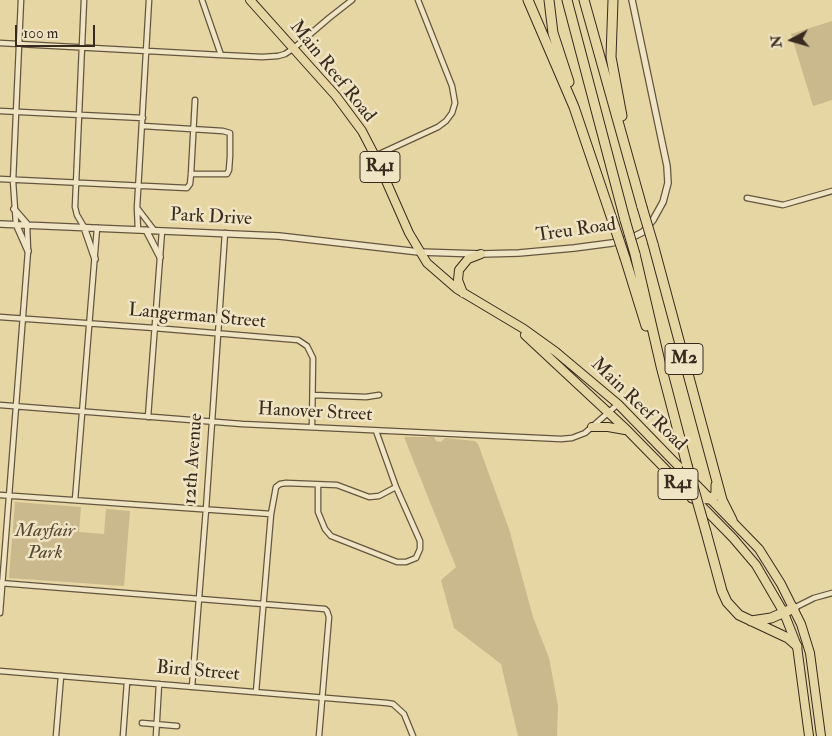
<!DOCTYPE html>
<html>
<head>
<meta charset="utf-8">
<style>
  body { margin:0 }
  #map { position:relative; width:832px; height:736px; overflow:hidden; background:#e6d6a3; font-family:"IM FELL Double Pica",serif }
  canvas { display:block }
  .north { position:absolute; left:767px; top:15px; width:50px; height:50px; -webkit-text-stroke:4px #efe4c3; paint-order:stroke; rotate:264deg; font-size:14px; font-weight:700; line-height:20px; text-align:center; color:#392a1e }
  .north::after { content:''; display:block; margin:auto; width:18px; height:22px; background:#392a1e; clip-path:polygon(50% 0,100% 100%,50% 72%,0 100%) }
  .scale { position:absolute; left:15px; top:25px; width:80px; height:22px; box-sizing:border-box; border:2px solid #392a1e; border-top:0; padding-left:6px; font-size:15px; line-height:18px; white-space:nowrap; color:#392a1e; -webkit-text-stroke:4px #efe4c3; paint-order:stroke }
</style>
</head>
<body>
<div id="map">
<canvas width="832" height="736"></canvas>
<div class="north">N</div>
<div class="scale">100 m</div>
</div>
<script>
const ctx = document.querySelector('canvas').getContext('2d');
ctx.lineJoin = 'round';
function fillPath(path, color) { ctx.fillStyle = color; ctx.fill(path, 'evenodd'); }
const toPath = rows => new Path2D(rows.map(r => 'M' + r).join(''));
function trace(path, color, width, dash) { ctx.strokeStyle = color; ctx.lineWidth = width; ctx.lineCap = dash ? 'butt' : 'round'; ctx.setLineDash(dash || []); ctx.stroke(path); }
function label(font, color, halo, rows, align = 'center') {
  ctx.font = font + ' "IM FELL Double Pica",serif'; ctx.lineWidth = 5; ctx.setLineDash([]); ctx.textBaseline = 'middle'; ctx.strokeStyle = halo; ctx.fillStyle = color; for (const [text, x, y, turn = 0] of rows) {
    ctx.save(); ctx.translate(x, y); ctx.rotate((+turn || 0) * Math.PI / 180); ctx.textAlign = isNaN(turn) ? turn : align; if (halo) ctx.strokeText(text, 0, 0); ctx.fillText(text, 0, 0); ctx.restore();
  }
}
fillPath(toPath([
  [832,21,832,100,813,106,791,34],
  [404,437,434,437,436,441,441,442,445,438,475,441,478,444,509,529,533,617,549,658,558,706,557,736,518,736,501,664,454,628,441,580,456,567],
  [15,502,81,507,79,532,104,534,106,509,130,511,124,586,9,578]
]), '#c9b98c');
const minor = toPath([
  [84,0,75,207,77,215,84,227],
  [202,0,221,55],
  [0,43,221,55,262,57,278,56,285,54,294,48,329,18,352,0],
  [0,111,143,118],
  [143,126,223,131,230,133,230,156,229,170,227,174,191,174],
  [375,156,438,127,446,121,452,113,455,103,452,86,418,0],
  [0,179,187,188,190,184,191,174,195,100],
  [747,198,783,205,832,191],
  [138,209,154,230],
  [16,224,13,181,21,0],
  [138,230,137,208,149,0],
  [0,317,154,328,298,340,307,346,313,358,312,427],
  [313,395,366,397,379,395],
  [0,405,242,424,561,439,572,438,585,433,618,404],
  [148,417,162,231],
  [318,485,318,512,325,529,331,536,397,562,406,562,416,558,420,549,420,541,396,487,376,431],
  [0,495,271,514],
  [75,500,97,228],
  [0,583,325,609,327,611,329,617,319,736],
  [794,608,814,598,832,593],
  [0,613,28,251,27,224],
  [0,671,387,703,393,704,404,714,413,736],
  [192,687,206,509,225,233],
  [256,692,271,514,276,487,280,484,286,483,337,485,369,497,379,496,396,487],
  [142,723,177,726],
  [56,736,61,676],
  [123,736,127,682],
  [156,736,159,684]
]);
const tertiary = toPath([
  [14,209,27,224],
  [0,224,279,236,419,252,481,254,519,253,574,248,612,243,631,238,643,232,653,220,663,202,668,183,667,166,632,0],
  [16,224,28,251],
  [84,227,95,259],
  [146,230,160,257]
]);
const primary = toPath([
  [250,0,336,96,362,131,375,156,409,233,427,263,457,289,524,329,556,352,618,404,759,549,781,584,801,624,810,653,821,736],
  [463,293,458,280,459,270,468,259,481,254],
  [525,335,627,430,733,538,756,565,784,613,797,646,809,736],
  [592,427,608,427,625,430]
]);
const motorway = toPath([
  [528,0,574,107,614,225],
  [549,0,553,33,569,82],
  [567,0,625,220],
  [584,0,642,207],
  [613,0,611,57,622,116],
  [653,244,722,500,732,520],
  [635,254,661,366,687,465],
  [625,258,646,326],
  [692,498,711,499,716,494,716,485],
  [706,532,722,591,727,602,739,615,788,638,797,646],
  [751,621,771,618,794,608]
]);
trace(minor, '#64553f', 7);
trace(tertiary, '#64553f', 8);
trace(primary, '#392a1e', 10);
trace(motorway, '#392a1e', 11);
trace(minor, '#efe4c3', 4.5);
trace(tertiary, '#efe4c3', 5.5);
trace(primary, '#e6d6a3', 8);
trace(motorway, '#e6d6a3', 9);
const motorwayBridge = toPath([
  [642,207,653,244],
  [625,220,635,254],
  [614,225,625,258],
  [687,465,706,532]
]);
trace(motorwayBridge, '#392a1e', 11, []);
trace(motorwayBridge, '#e6d6a3', 9);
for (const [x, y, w] of [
  [380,167,40],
  [684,359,38],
  [678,484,40]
]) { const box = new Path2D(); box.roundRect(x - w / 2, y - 15.5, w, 31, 4); ctx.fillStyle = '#efe4c3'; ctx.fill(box); trace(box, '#392a1e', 1); }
label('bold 18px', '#392a1e', null, [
  ["R41",380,167],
  ["M2",684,359],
  ["R41",678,484]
]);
label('19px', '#392a1e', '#efe4c3', [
  ["Main Reef Road",332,72,51],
  ["Park Drive",211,218,3],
  ["Treu Road",576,231,-8],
  ["Langerman Street",197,317,5],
  ["Main Reef Road",638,405,44],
  ["Hanover Street",315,413,3],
  ["12th Avenue",194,459,-86],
  ["Bird Street",198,672,5]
]);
label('italic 19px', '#564734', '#efe4c3', [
  ["Mayfair",45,532],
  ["Park",45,554]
]);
</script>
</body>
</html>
